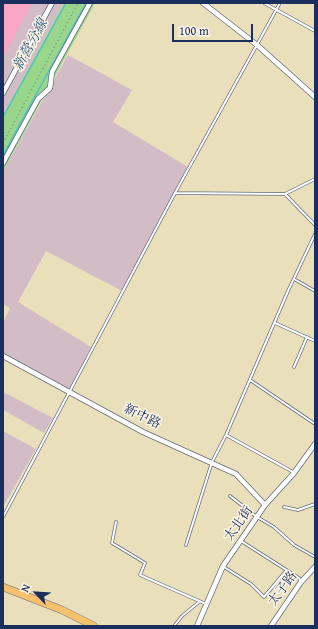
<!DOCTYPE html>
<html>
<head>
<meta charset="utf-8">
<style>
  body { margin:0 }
  #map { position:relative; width:318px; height:629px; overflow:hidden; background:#eadfbb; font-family:"Gentium Book Plus",serif }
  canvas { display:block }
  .frame { position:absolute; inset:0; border:4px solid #1b2f5e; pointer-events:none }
  .north { position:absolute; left:16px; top:573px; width:40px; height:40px; -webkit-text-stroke:3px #fcf5e5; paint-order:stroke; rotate:295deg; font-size:11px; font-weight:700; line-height:16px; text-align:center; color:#1b2f5e }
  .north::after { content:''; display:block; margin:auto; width:14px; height:18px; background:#1b2f5e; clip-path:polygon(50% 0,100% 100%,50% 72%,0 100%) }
  .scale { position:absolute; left:172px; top:24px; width:81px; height:18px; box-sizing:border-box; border:2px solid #1b2f5e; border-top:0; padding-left:5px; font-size:12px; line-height:14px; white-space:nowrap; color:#1b2f5e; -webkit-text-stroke:3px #fcf5e5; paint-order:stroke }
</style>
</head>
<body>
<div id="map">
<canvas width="318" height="629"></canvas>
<div class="frame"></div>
<div class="north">N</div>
<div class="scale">100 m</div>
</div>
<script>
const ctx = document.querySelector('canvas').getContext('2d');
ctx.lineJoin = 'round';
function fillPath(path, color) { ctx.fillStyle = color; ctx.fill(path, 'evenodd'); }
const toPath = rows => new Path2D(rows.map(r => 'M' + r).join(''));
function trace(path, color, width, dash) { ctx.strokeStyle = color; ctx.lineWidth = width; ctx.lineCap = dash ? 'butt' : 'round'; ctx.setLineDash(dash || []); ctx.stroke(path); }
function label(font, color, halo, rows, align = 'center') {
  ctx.font = font + ' "Gentium Book Plus","Noto Serif TC",serif'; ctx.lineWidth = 3; ctx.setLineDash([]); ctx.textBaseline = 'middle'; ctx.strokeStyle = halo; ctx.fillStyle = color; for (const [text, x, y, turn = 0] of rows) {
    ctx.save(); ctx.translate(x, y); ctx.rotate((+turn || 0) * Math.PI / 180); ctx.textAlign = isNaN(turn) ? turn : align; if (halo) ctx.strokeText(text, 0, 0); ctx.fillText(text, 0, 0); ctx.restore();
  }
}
fillPath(toPath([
  [3,3,64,3,3,115],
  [68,55,132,90,113,122,188,167,122,291,46,251,18,302,91,347,68,393,3,355,3,323,10,308,3,304,3,171],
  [3,392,53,418,44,433,3,410],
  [3,431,36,449,3,507]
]), '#d2bdc7');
fillPath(toPath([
  [64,3,95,3,3,171,3,115]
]), '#98d68b');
trace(toPath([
  [3,117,66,3],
  [3,155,86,3]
]), '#52c0c7', 1.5);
fillPath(toPath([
  [3,3,32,3,3,58]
]), '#faa6c5');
const lane = toPath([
  [264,3,315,31],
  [175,193,285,194,315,179],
  [285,194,315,225],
  [294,279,315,291],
  [275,323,315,341],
  [294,367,307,337],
  [250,380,315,424],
  [226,435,293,472],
  [230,496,257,517,274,527,294,545,315,557],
  [284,507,298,510,315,504],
  [3,517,175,193,280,3],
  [116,522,112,543,145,563,140,575,206,604],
  [241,541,299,578,301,582],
  [186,545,212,462,226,435,288,291,315,234],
  [224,567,251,584,264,597,286,571],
  [174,626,182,616,199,602]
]);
const street = toPath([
  [203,3,257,45,315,97],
  [3,93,52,3],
  [3,163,38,99,50,88,52,72,90,3],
  [3,356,143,432,236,474,265,505],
  [197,626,223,566,265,505,294,473,315,444],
  [271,626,301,582,315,567]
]);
const primary = toPath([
  [3,587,62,610,94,626]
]);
trace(lane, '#636d7f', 3.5);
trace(street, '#636d7f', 6);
trace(primary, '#636d7f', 8);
trace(toPath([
  [3,143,78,3]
]), '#636d7f', 1, [1, 3]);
trace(lane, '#fff', 2);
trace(street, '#fff', 4.5);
trace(primary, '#f7c06c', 7);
label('13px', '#1b2f5e', '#fcf5e5', [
  ["新中路",142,417,26],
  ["太北街",239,524,-55],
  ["太子路",283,589,-54]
]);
label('italic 14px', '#2c5a7e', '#fcf5e5', [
  ["新營分線",31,45,-61]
]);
</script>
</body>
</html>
